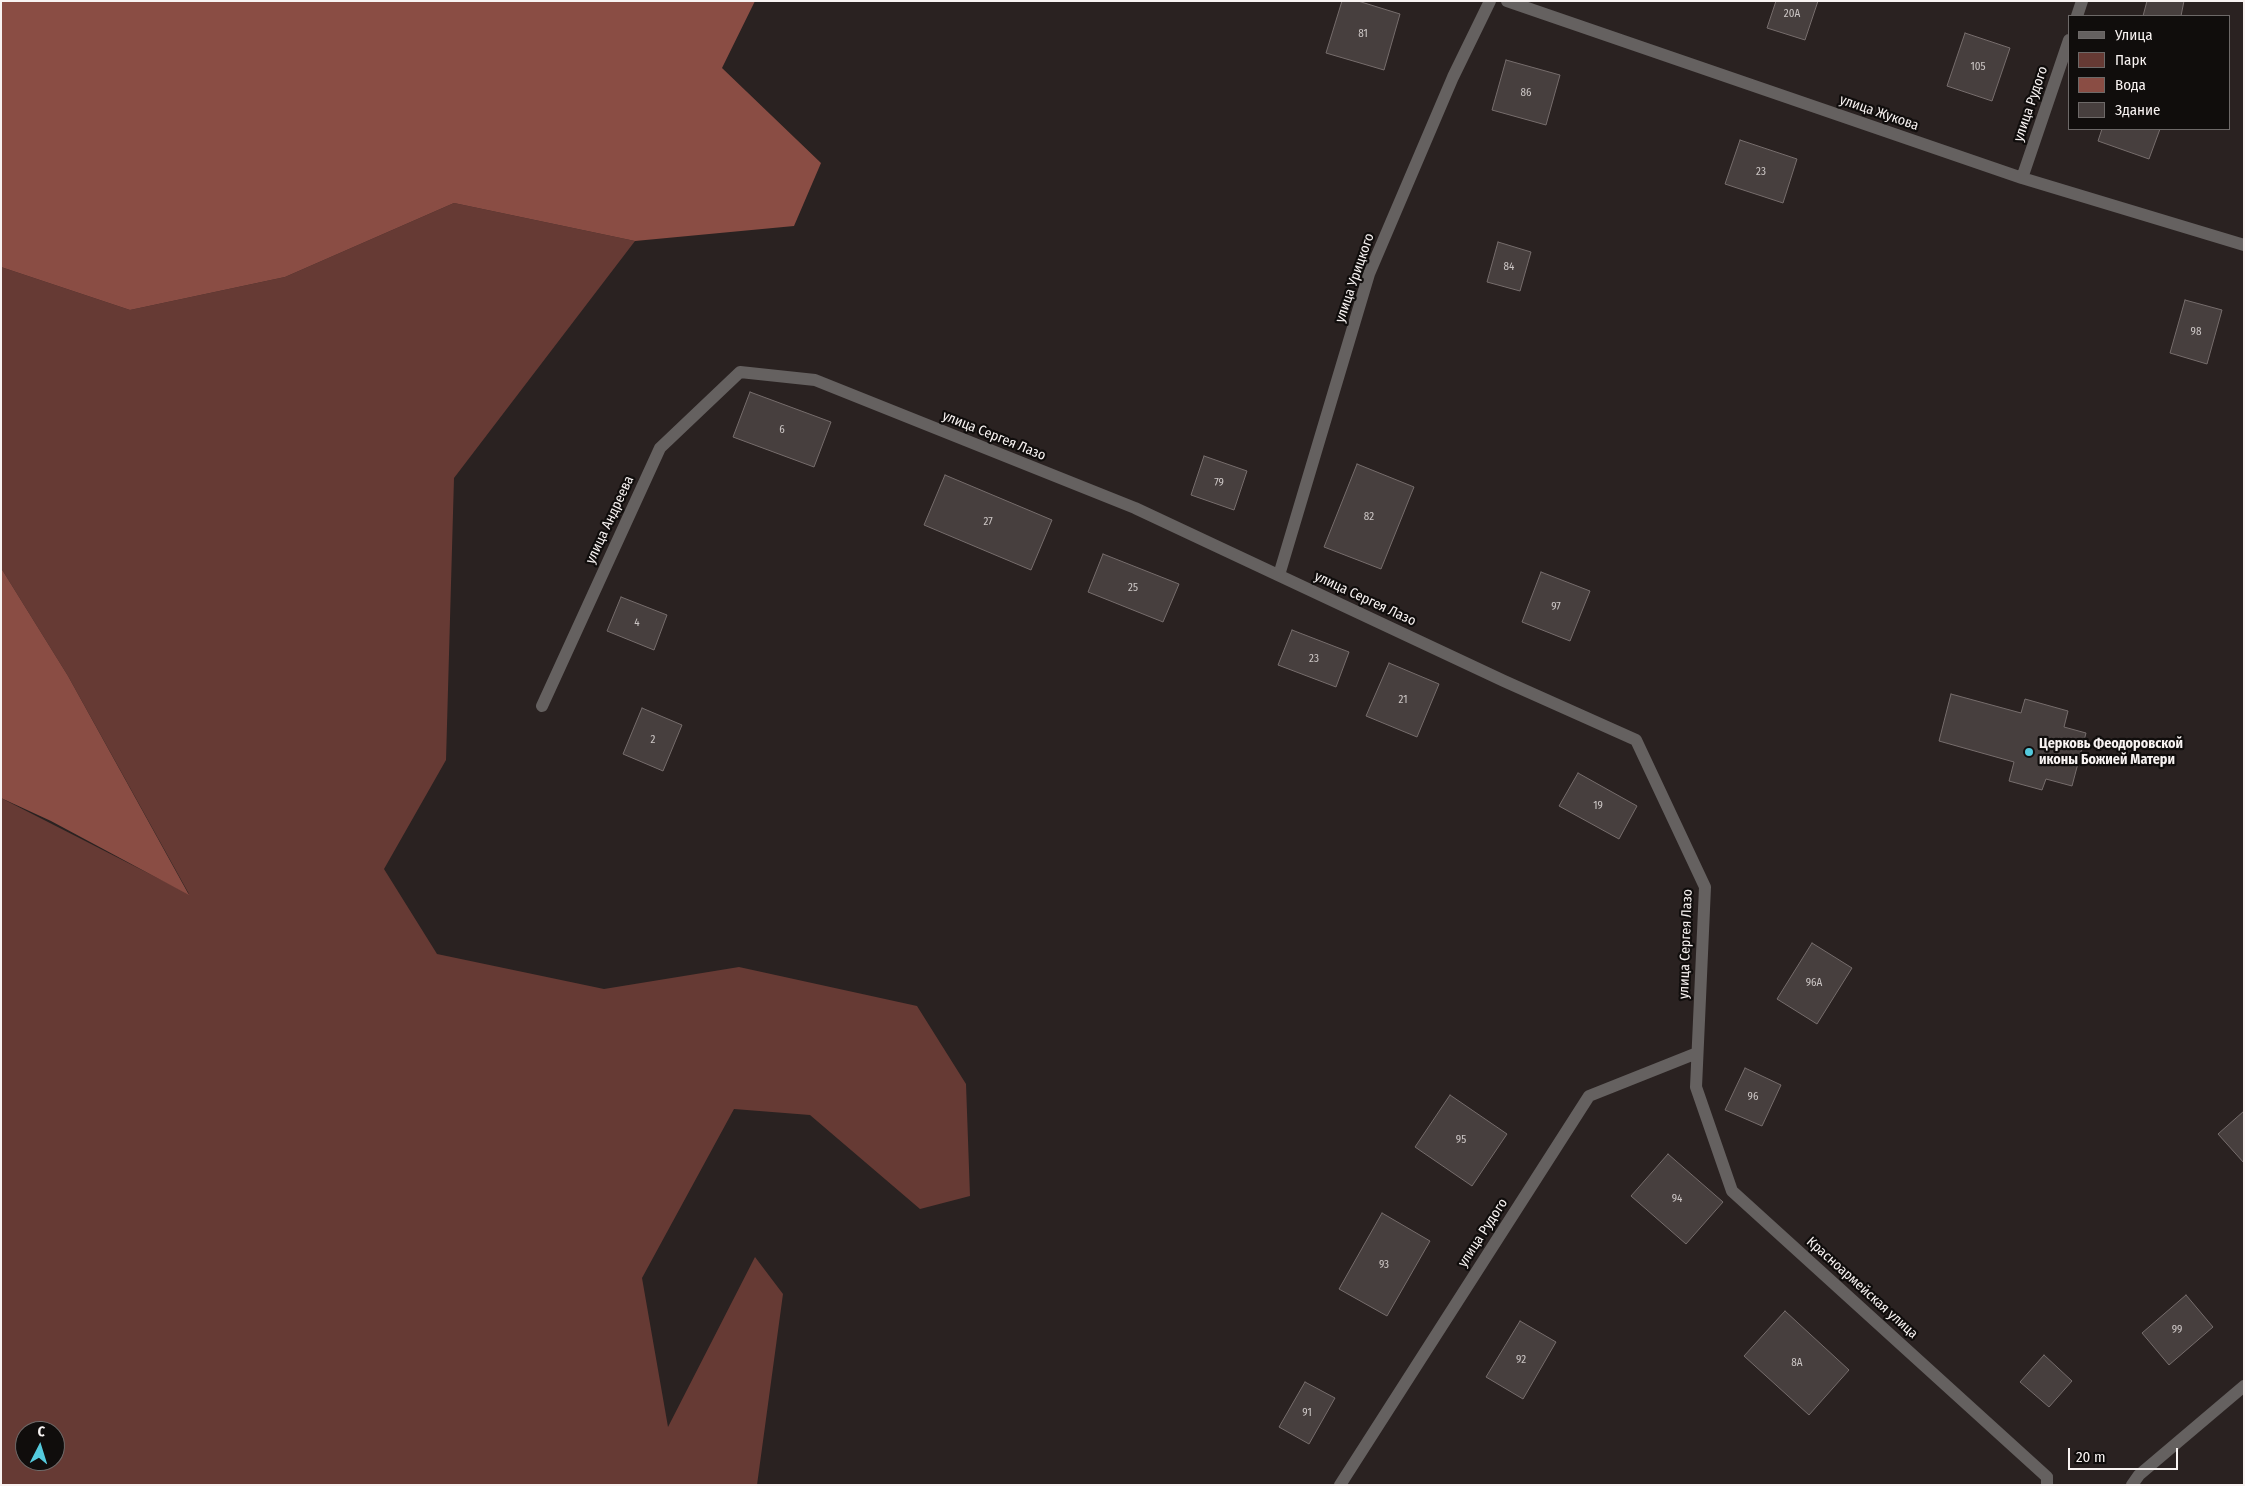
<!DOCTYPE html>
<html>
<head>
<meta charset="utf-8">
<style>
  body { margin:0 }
  #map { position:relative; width:2245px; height:1486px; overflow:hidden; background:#2a2221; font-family:"Fira Sans Condensed",sans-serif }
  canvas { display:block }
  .frame { position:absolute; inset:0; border:2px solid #f8f3f2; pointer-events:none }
  .legend { position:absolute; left:2068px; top:15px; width:162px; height:115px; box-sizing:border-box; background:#100d0c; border:1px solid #6d6968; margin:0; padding:6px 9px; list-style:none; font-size:15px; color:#f8f3f2 }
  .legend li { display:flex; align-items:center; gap:10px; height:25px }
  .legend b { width:25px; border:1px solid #6d6968 }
  .north { position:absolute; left:15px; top:1421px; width:50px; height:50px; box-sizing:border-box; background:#100d0c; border:1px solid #6d6968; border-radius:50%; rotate:5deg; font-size:14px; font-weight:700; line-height:20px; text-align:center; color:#f8f3f2 }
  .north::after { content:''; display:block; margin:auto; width:18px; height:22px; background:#54cadd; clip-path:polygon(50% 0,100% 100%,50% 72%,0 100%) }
  .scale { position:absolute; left:2068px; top:1448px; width:110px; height:22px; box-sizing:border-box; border:2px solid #f8f3f2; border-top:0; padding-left:6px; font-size:15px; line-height:18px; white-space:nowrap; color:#f8f3f2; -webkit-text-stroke:4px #100d0c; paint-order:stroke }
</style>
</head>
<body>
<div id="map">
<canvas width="2245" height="1486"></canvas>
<div class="frame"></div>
<ul class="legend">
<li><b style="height:6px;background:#656160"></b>Улица</li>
<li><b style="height:14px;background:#663a34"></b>Парк</li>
<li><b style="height:14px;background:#8a4d44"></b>Вода</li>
<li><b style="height:14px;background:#473f3e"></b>Здание</li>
</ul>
<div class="north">С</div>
<div class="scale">20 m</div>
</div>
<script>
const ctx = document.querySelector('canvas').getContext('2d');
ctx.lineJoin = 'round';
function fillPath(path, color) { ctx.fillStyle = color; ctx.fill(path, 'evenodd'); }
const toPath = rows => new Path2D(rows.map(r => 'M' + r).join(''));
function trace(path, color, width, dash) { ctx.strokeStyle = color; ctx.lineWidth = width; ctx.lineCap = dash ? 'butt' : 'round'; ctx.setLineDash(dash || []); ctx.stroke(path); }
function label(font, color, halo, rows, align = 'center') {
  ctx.font = font + ' "Fira Sans Condensed",sans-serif'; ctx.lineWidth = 4.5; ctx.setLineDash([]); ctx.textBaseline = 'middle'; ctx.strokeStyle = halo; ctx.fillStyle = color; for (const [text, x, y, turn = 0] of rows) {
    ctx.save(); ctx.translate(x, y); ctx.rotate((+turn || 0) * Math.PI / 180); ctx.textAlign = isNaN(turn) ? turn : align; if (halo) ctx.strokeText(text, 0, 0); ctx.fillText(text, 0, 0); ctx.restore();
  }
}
fillPath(toPath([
  [454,203,635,241,454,478,446,760,384,869,437,954,604,989,739,967,917,1006,966,1084,970,1196,920,1209,810,1115,734,1109,642,1278,668,1427,755,1257,783,1294,757,1485,1,1485,1,798,189,894,68,676,1,568,1,267,130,310,285,277],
  [25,1431,55,1431,55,1461,25,1461]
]), '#663a34');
fillPath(toPath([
  [1,1,755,1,722,68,821,163,794,226,635,241,454,203,285,277,130,310,1,267],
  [1,568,68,676,189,895,51,821,1,798]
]), '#8a4d44');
const building = toPath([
  [1342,1,1358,1,1400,14,1384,70,1326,53,1342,1],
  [1776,1,1818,1,1805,40,1767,28,1776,1],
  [2147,1,2184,1,2181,16,2143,16,2147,1],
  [1965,33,2010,48,1992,101,1947,86,1965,33],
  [1506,60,1560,75,1546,125,1492,110,1506,60],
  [2102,129,2160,129,2149,159,2098,141,2102,129],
  [1740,140,1797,159,1783,203,1725,184,1740,140],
  [1498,242,1531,252,1520,291,1487,282,1498,242],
  [2185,300,2222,310,2207,364,2170,353,2185,300],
  [750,392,831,422,814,467,733,437,750,392],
  [1204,456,1247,471,1234,510,1191,495,1204,456],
  [1357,464,1414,487,1381,569,1324,547,1357,464],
  [945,475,1052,520,1031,570,924,525,945,475],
  [1103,554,1179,584,1163,622,1088,592,1103,554],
  [1541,572,1590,591,1570,641,1522,622,1541,572],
  [621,597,667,615,654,650,607,631,621,597],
  [1292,630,1349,652,1336,687,1278,665,1292,630],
  [1389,663,1439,684,1417,737,1366,716,1389,663],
  [1951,694,2021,713,2025,699,2068,711,2064,727,2086,733,2072,786,2046,779,2042,790,2009,781,2014,762,1939,741,1951,694],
  [642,708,682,725,663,771,623,754,642,708],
  [1578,773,1637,806,1619,839,1559,806,1578,773],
  [1812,943,1852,968,1817,1024,1777,999,1812,943],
  [1745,1068,1781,1085,1762,1126,1725,1110,1745,1068],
  [1450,1095,1507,1134,1472,1186,1415,1147,1450,1095],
  [2244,1111,2244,1163,2218,1134,2244,1111],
  [1668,1154,1723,1202,1686,1244,1631,1196,1668,1154],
  [1382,1213,1430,1241,1387,1316,1339,1289,1382,1213],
  [2186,1295,2213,1327,2169,1365,2142,1333,2186,1295],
  [1785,1311,1849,1370,1809,1415,1744,1356,1785,1311],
  [1520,1321,1556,1342,1523,1399,1486,1377,1520,1321],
  [2044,1355,2072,1381,2049,1407,2020,1382,2044,1355],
  [1305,1382,1335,1398,1309,1444,1279,1427,1305,1382]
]);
fillPath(building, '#473f3e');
trace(building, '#766d6c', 1);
trace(toPath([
  [1507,1,2022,178,2244,245],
  [2077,16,2082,1],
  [2022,178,2069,40],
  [1279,575,1369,274,1453,77,1490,1],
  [542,706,660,448,740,372,815,380,1135,508,1504,681,1636,740,1705,887,1696,1087,1732,1191,2047,1477,2047,1485],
  [1340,1485,1589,1096,1697,1053],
  [2132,1485,2139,1475,2244,1386]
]), '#656160', 12);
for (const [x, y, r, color] of [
  [2029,752,5,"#54cadd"]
]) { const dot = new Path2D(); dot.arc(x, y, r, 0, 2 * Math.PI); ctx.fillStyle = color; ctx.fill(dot); trace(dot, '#100d0c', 2); }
label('11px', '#ccc6c5', null, [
  ["20А",1792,14],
  ["81",1363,34],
  ["105",1978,67],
  ["86",1526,93],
  ["23",1761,172],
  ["84",1509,267],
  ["98",2196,332],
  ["6",782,430],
  ["79",1219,483],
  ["82",1369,517],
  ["27",988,522],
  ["25",1133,588],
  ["97",1556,607],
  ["4",637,623],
  ["23",1314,659],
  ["21",1403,700],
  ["2",653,740],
  ["19",1598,806],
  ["96А",1814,983],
  ["96",1753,1097],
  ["95",1461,1140],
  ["94",1677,1199],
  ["93",1384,1265],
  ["99",2177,1330],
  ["92",1521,1360],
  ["8А",1797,1363],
  ["91",1307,1413]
]);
label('14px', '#f8f3f2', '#100d0c', [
  ["улица Рудого",2031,104,-71],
  ["улица Жукова",1879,113,19],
  ["улица Урицкого",1355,278,-71],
  ["улица Сергея Лазо",994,436,22],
  ["улица Андреева",610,520,-65],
  ["улица Сергея Лазо",1365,599,25],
  ["улица Сергея Лазо",1686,944,-88],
  ["улица Рудого",1483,1233,-57],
  ["Красноармейская улица",1862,1288,42]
]);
label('bold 14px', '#f8f3f2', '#100d0c', [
  ["Церковь Феодоровской",2039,744],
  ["иконы Божией Матери",2039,760]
], 'left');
</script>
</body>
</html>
